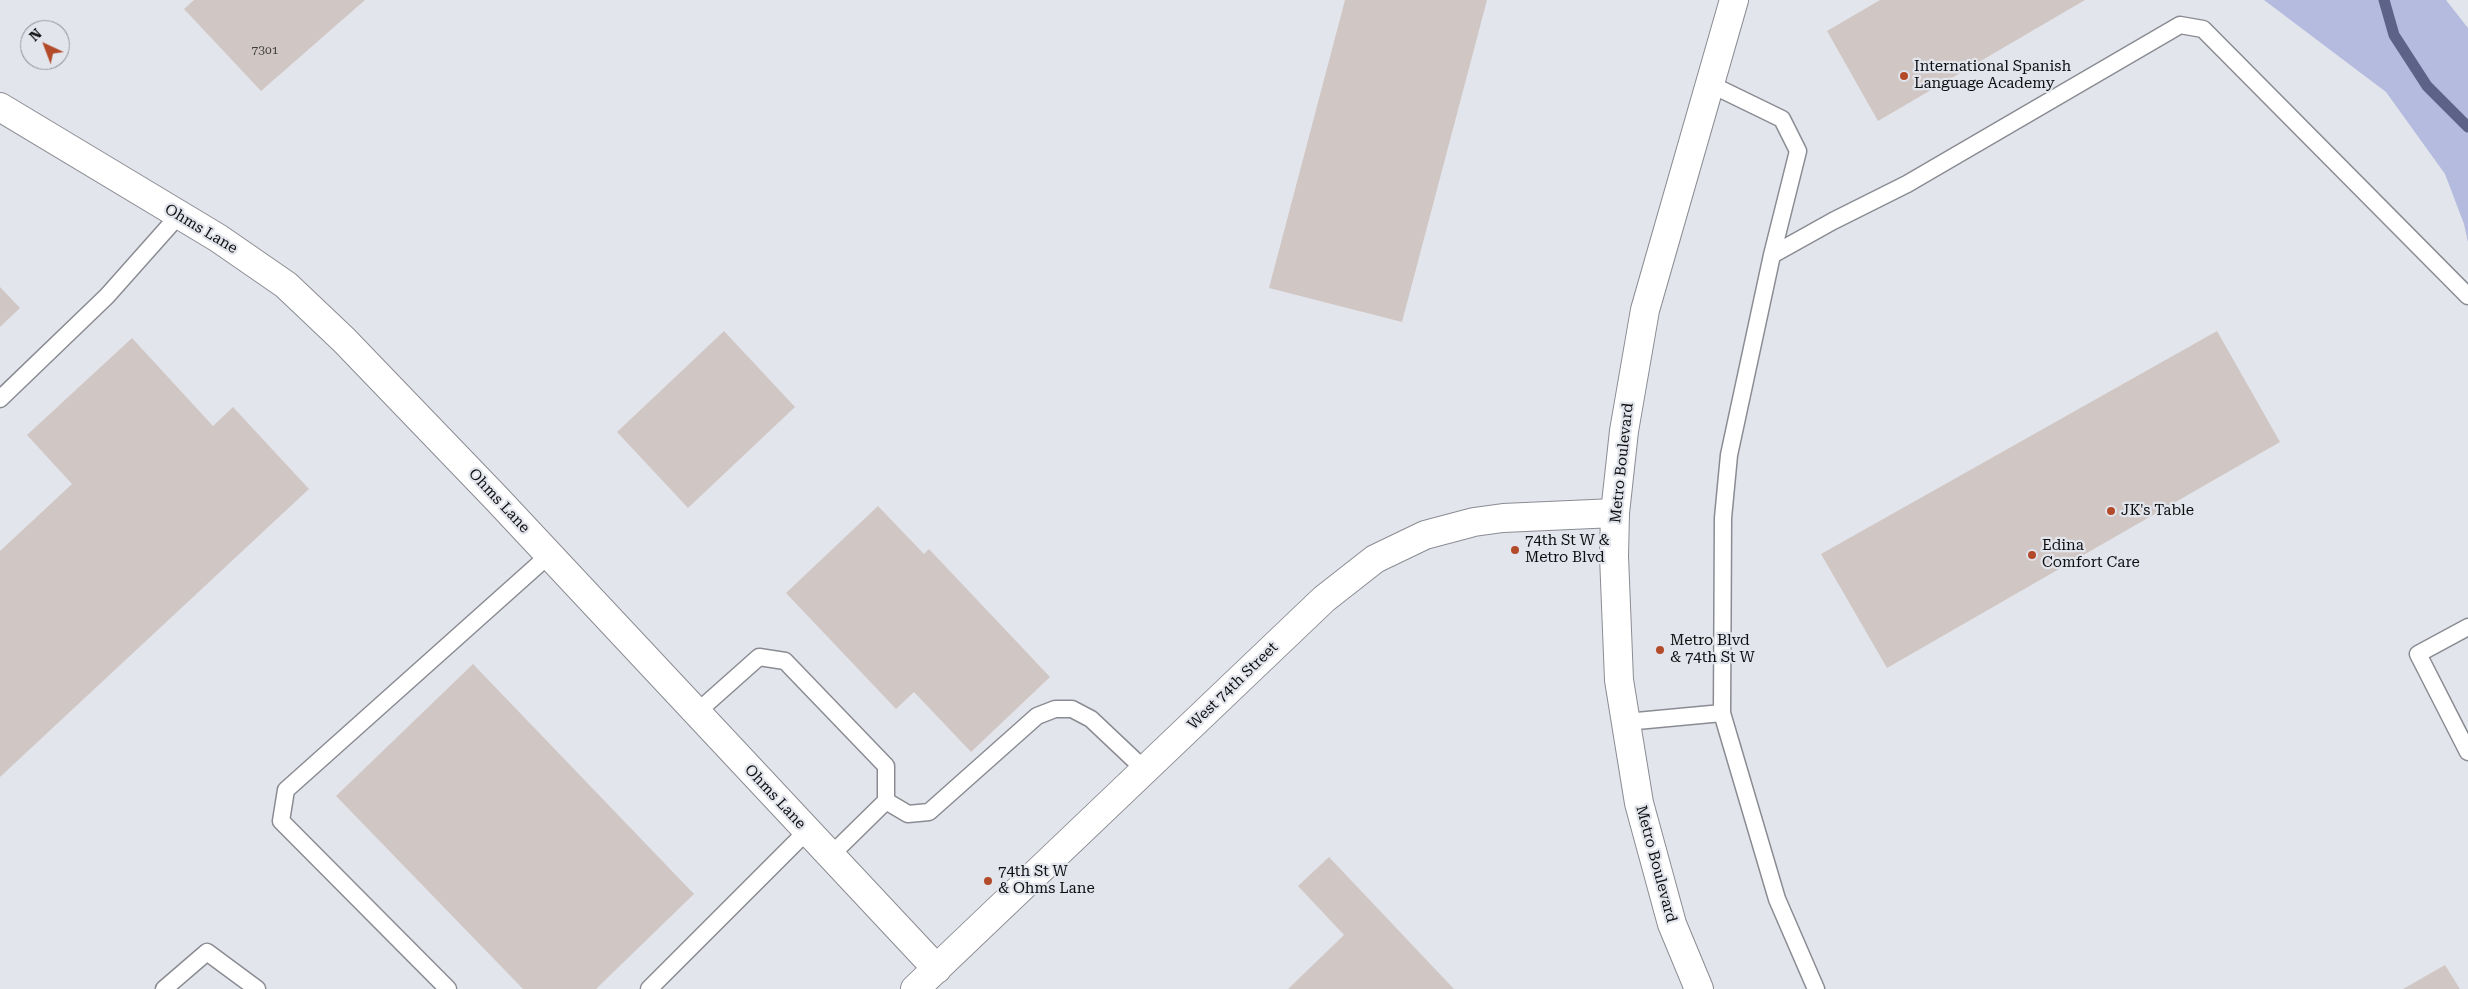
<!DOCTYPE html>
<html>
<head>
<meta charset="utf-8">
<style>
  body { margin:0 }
  #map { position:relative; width:2468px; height:989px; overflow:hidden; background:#e3e5ec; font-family:"Roboto Serif",serif }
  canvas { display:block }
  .north { position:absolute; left:20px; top:20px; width:50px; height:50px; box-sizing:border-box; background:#e3e5ec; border:1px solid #8e8f94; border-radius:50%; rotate:317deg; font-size:14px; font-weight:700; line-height:20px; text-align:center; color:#0e0f11 }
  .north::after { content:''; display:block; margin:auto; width:18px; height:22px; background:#b34a29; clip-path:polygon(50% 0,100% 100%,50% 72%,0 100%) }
</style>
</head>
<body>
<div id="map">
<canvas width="2468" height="989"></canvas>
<div class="north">N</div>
</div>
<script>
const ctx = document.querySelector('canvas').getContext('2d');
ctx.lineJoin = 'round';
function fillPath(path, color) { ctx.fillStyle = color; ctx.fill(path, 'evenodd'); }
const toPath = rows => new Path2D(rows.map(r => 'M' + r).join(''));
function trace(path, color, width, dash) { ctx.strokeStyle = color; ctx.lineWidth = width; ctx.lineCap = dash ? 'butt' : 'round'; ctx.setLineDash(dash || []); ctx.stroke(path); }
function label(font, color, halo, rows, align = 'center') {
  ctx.font = font + ' "Roboto Serif",serif'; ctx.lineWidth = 4.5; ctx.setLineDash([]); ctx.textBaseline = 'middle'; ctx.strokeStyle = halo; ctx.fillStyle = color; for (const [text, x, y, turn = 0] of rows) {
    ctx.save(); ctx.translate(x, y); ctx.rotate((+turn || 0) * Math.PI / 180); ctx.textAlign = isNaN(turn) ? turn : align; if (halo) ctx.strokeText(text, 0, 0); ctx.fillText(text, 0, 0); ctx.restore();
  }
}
fillPath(toPath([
  [2264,0,2446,0,2468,28,2468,242,2464,224,2445,174,2386,92]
]), '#b4bbde');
trace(toPath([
  [2384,0,2394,35,2427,86,2468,127]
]), '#5c6288', 11);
fillPath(toPath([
  [194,0,365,0,261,91,184,9],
  [1345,0,1487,0,1402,322,1269,288],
  [1880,0,2085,0,1878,121,1827,31],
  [0,287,20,308,0,327],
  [724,331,795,407,688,508,617,432],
  [2217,331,2280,442,1887,668,1821,554],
  [132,338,213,426,233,407,309,489,0,777,0,551,72,484,27,435],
  [878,506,924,554,929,549,1050,677,971,752,914,692,896,709,786,593],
  [473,664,694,894,596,989,523,989,336,796],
  [1329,857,1454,989,1288,989,1344,935,1298,886],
  [2445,965,2460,989,2403,989]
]), '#d0c7c4');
const service = toPath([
  [1710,84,1782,119,1798,151,1772,255,1833,221,1907,184,2180,25,2203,29,2468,296],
  [0,399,107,296,179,215],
  [2468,627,2418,654,2468,752],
  [696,713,759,657,785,661,886,766,886,801],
  [1722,713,1777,899,1816,989],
  [1626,722,1722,713,1723,518,1729,455,1772,255],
  [830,856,886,801,908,814,929,812,1037,716,1055,709,1072,709,1091,719,1145,770],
  [164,989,207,952,257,989],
  [448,989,281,821,286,790,549,555],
  [649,989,807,831]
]);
const minor = toPath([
  [0,107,218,238,286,285,344,340,497,499,937,969],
  [915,989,1324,599,1375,559,1425,535,1474,522,1503,518,1615,513]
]);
const tertiary = toPath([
  [1699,989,1672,924,1639,803,1619,680,1614,556,1615,513,1624,431,1645,310,1734,0]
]);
trace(service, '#8b8c93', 19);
trace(minor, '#8b8c93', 30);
trace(tertiary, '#8b8c93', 30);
trace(service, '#fff', 16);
trace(minor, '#fff', 28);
trace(tertiary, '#fff', 28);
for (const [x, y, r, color] of [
  [1904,76,5,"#b34a29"],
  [2111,511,5,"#b34a29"],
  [1515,550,5,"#b34a29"],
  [2032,555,5,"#b34a29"],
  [1660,650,5,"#b34a29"],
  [988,881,5,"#b34a29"]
]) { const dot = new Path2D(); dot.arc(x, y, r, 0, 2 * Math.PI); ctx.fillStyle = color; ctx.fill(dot); trace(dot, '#e3e5ec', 2); }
label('12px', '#3e3d3e', null, [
  ["7301",265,50]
]);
label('15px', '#0e0f11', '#e3e5ec', [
  ["International Spanish",1914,67],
  ["Language Academy",1914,84],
  ["JK's Table",2121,511],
  ["74th St W &",1525,541],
  ["Metro Blvd",1525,558],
  ["Edina",2042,546],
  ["Comfort Care",2042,563],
  ["Metro Blvd",1670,641],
  ["& 74th St W",1670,658],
  ["74th St W",998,872],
  ["& Ohms Lane",998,889]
], 'left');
label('15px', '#0e0f11', '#e3e5ec', [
  ["Ohms Lane",201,229,31],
  ["Metro Boulevard",1622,463,-84],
  ["Ohms Lane",499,501,47],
  ["West 74th Street",1233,686,-44],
  ["Ohms Lane",775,797,47],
  ["Metro Boulevard",1656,864,75]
]);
</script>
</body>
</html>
